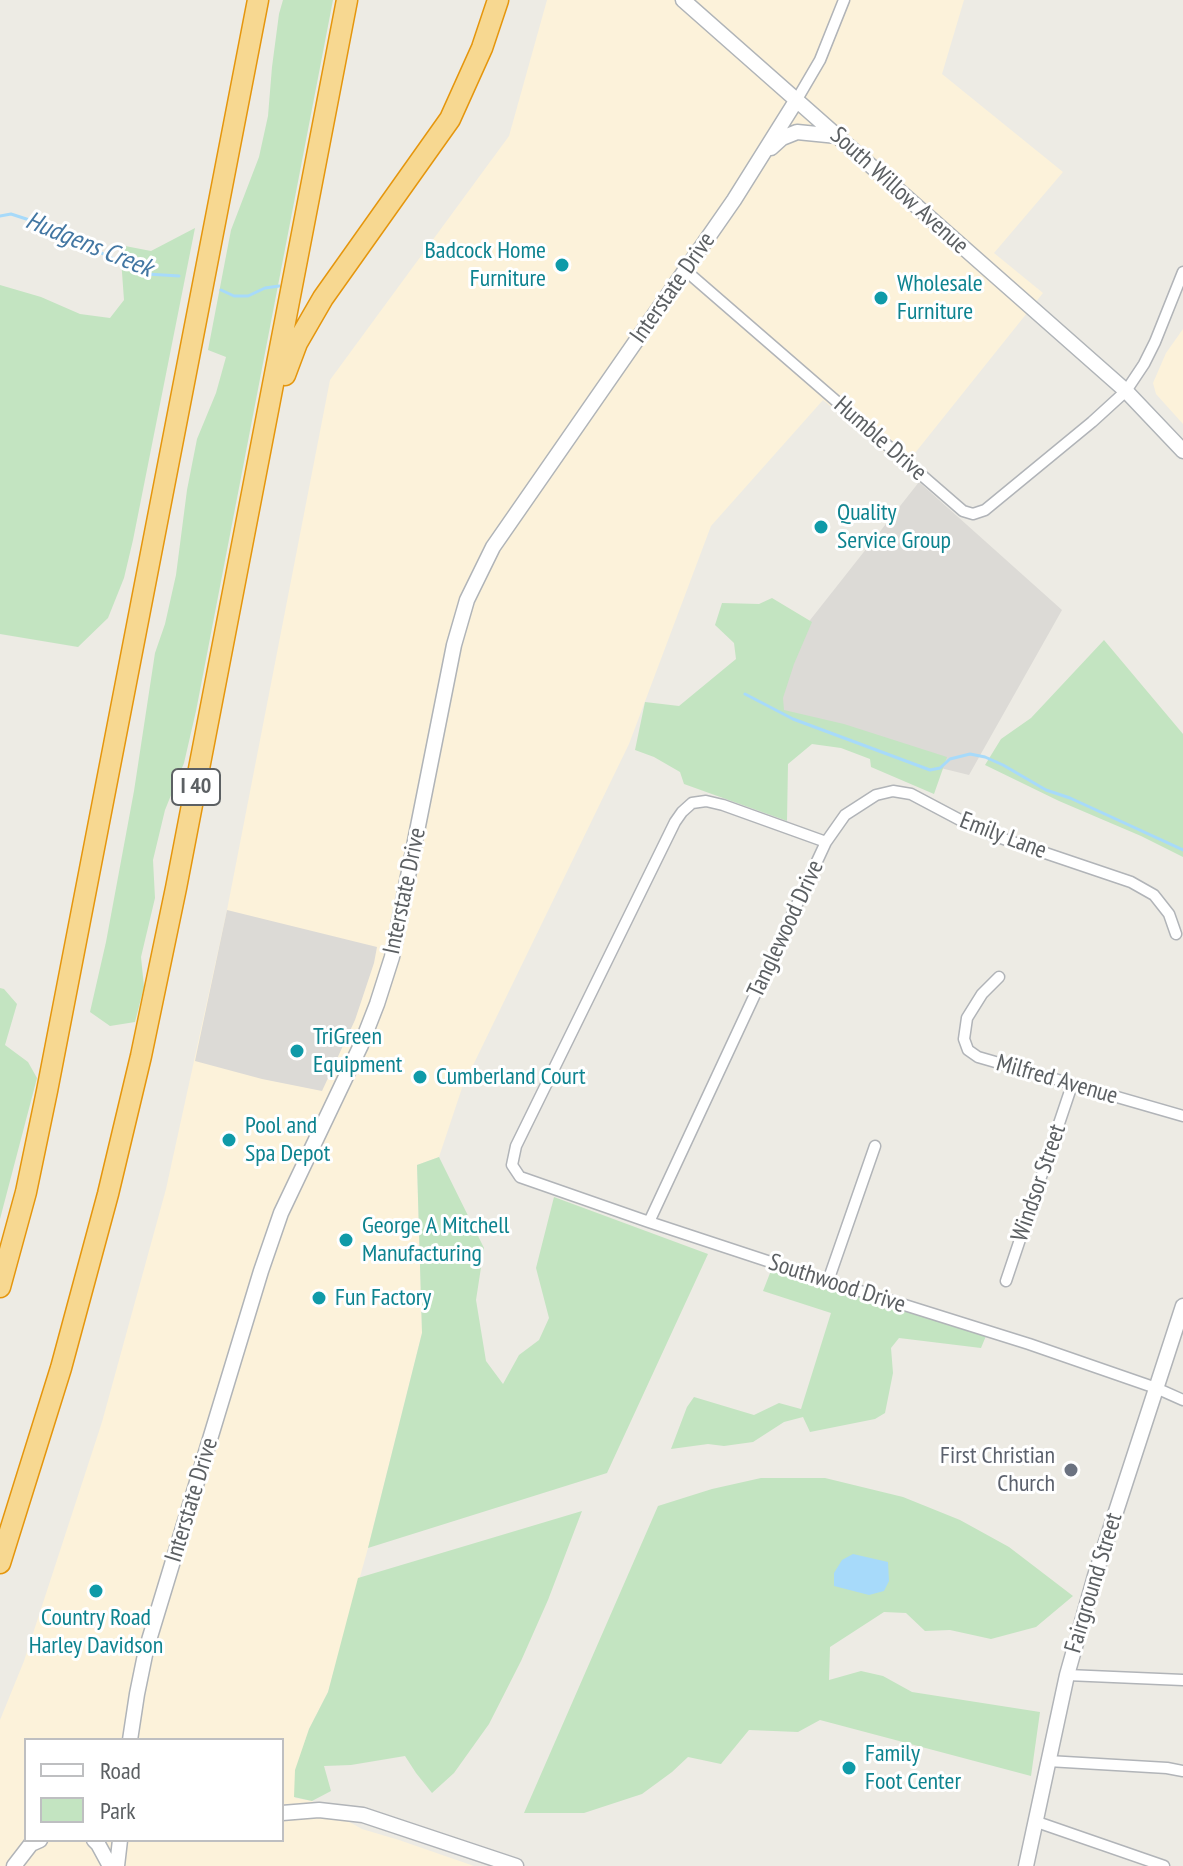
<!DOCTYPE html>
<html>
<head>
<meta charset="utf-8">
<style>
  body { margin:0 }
  #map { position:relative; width:1183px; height:1866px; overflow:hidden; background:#edebe4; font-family:"PT Sans Narrow",sans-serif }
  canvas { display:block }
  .legend { position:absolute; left:24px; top:1738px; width:260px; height:104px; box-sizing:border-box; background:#fff; border:2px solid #bebfc1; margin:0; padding:10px 14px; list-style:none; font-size:24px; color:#5c6063 }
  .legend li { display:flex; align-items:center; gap:16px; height:40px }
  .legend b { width:40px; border:2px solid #bebfc1 }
</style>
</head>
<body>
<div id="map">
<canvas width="1183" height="1866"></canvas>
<ul class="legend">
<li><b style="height:10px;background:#fff"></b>Road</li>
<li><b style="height:22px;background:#c3e4c1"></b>Park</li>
</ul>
</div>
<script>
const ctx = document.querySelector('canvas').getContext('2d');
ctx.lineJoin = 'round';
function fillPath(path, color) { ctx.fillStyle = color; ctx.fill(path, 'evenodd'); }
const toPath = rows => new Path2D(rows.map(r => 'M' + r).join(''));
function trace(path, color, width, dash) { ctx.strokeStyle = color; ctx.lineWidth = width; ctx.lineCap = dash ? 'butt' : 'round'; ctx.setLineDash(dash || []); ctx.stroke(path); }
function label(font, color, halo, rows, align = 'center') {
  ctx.font = font + ' "PT Sans Narrow",sans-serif'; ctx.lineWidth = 6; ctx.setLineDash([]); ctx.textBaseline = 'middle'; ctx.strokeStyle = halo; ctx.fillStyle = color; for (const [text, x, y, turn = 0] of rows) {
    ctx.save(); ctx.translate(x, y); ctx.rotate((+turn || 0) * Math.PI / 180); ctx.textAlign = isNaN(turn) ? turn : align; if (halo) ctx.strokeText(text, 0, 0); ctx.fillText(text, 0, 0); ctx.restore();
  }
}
fillPath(toPath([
  [547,0,964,0,942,74,1063,172,994,253,1043,293,903,468,823,400,711,526,629,744,462,1088,439,1157,417,1165,422,1333,368,1548,328,1692,309,1729,295,1798,312,1801,362,1829,399,1840,474,1866,0,1866,0,1720,24,1661,102,1422,166,1189,227,910,330,380,509,136],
  [26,1740,282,1740,282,1840,26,1840],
  [1183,329,1183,424,1156,394,1153,383,1166,353]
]), '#fcf2da');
fillPath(toPath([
  [919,482,1062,610,969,775,766,725,777,662],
  [227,910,377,947,374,963,355,1020,322,1091,262,1079,195,1061]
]), '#dcdad6');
fillPath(toPath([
  [283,0,333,0,196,711,184,763,165,810,153,860,155,898,141,957,144,987,135,1022,110,1026,90,1012,106,942,134,791,155,653,165,624,176,575,187,490,197,439,216,393,226,357,208,350,231,230,259,157,268,116,272,67,279,14],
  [195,228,133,540,124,578,108,618,78,647,0,634,0,285,41,297,80,314,110,318,124,300,120,245,151,251],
  [772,598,812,622,794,664,783,698,784,710,844,724,947,757,934,794,871,767,870,759,841,748,812,744,788,764,787,821,684,784,680,772,654,757,635,750,645,702,679,706,736,659,734,643,715,625,722,603,759,604],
  [1104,640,1183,734,1183,857,1141,836,1059,801,985,765,1001,739,1031,718],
  [0,988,4,989,17,1004,5,1045,28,1062,37,1078,0,1219],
  [439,1157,484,1248,476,1300,486,1361,503,1384,519,1355,539,1340,549,1318,536,1268,554,1197,708,1254,607,1473,368,1548,422,1333,417,1165],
  [772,1268,986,1336,981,1348,899,1338,891,1348,893,1373,885,1413,875,1419,810,1432,803,1417,784,1422,753,1442,724,1446,708,1444,671,1449,687,1407,694,1397,754,1415,779,1403,801,1409,831,1313,763,1291],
  [761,1478,825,1478,903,1497,960,1520,1009,1547,1073,1596,1036,1627,991,1639,950,1630,925,1631,906,1613,884,1612,830,1647,829,1680,861,1671,883,1676,912,1692,1040,1712,1031,1776,820,1720,798,1732,749,1730,721,1764,688,1757,672,1772,642,1794,584,1813,524,1813,658,1506,712,1489],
  [582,1511,548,1600,521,1661,489,1724,454,1773,432,1793,416,1773,405,1756,351,1765,324,1766,331,1791,312,1801,294,1797,295,1770,309,1729,328,1692,358,1578]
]), '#c3e4c1');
fillPath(toPath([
  [853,1554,888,1562,889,1581,884,1591,869,1595,834,1586,834,1573,842,1560]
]), '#a7dafa');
trace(toPath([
  [0,216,11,214,57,229,107,256,147,274,179,276],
  [221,290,234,296,248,296,265,288,279,286],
  [745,694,793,719,930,770,940,768,950,759,970,754,985,757,1003,765,1046,790,1070,798,1183,850]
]), '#a7dafa', 3);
const minor = toPath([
  [796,101,820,60,844,0],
  [685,270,963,511,973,514,985,510,1092,422,1126,391,1144,364,1155,342,1183,272],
  [826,842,845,815,876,795,893,791,911,794,962,821,992,835,1131,882,1154,895,1169,914,1176,934],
  [999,977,982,994,967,1018,964,1039,968,1050,978,1057,1183,1116],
  [649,1222,826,842,723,805,706,801,692,803,682,812,675,822,516,1146,512,1165,520,1177,649,1222,828,1281,1029,1344,1156,1388,1183,1400],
  [828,1281,875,1146],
  [1006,1281,1072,1085],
  [1067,1675,1183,1680],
  [1048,1761,1167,1768,1183,1771],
  [1037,1822,1164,1866]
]);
const tertiary = toPath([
  [282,1813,319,1810,363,1815,516,1866],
  [14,1866,31,1844,40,1840],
  [1026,1866,1067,1675,1095,1576,1183,1306]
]);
const secondary = toPath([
  [683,0,1126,391,1183,451],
  [771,148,782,138,797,132,837,136],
  [130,1740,137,1694,146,1650,261,1271,281,1213,361,1045,377,1004,392,957,454,645,467,600,493,547,734,200,796,101],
  [94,1840,98,1844,110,1866],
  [117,1866,120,1840]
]);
const motorway = toPath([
  [285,375,297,343,323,298,450,119,482,48,498,0],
  [0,1287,26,1192,47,1091,258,0],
  [0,1563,61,1368,108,1194,141,1056,176,888,347,0]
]);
trace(minor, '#b1b4b8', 13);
trace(tertiary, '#b1b4b8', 17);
trace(secondary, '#b0b4b8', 17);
trace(motorway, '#e5960d', 23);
trace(minor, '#fff', 10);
trace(tertiary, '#fff', 14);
trace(secondary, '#fff', 14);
trace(motorway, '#f7d891', 20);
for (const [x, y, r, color] of [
  [562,265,8,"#0f9aa8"],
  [881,298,8,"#0f9aa8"],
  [821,527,8,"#0f9aa8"],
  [297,1051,8,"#0f9aa8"],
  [420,1077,8,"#0f9aa8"],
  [229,1140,8,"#0f9aa8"],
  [346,1240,8,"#0f9aa8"],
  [319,1298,8,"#0f9aa8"],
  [1071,1470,8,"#6b7280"],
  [96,1591,8,"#0f9aa8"],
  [849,1768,8,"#0f9aa8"]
]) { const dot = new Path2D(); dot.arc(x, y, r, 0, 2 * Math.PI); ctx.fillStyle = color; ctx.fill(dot); trace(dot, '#fff', 3); }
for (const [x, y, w] of [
  [196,787,48]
]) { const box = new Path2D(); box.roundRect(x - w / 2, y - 18, w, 36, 6); ctx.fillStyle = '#fff'; ctx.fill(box); trace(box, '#5c6063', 2); }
label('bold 22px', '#5c6063', null, [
  ["I 40",196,787]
]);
label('24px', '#5c6063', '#fff', [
  ["South Willow Avenue",899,191,42],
  ["Interstate Drive",673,288,-55],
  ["Humble Drive",880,439,41],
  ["Emily Lane",1003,836,21],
  ["Interstate Drive",405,891,-78],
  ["Tanglewood Drive",786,929,-65],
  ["Milfred Avenue",1057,1080,16],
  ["Windsor Street",1039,1183,-71],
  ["Southwood Drive",837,1284,18],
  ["Interstate Drive",192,1500,-73],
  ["Fairground Street",1094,1583,-73]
]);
label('24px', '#0d838f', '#fff', [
  ["Badcock Home",546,251,"right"],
  ["Furniture",546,279,"right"],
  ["Wholesale",897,284],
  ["Furniture",897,312],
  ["Quality",837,513],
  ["Service Group",837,541],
  ["TriGreen",313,1037],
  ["Equipment",313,1065],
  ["Cumberland Court",436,1077],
  ["Pool and",245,1126],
  ["Spa Depot",245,1154],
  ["George A Mitchell",362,1226],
  ["Manufacturing",362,1254],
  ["Fun Factory",335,1298],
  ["Country Road",96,1618,"center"],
  ["Harley Davidson",96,1646,"center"],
  ["Family",865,1754],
  ["Foot Center",865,1782]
], 'left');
label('24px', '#5b616d', '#fff', [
  ["First Christian",1055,1456],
  ["Church",1055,1484]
], 'right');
label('italic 26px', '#4276a2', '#fff', [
  ["Hudgens Creek",89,245,22]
]);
</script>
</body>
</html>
